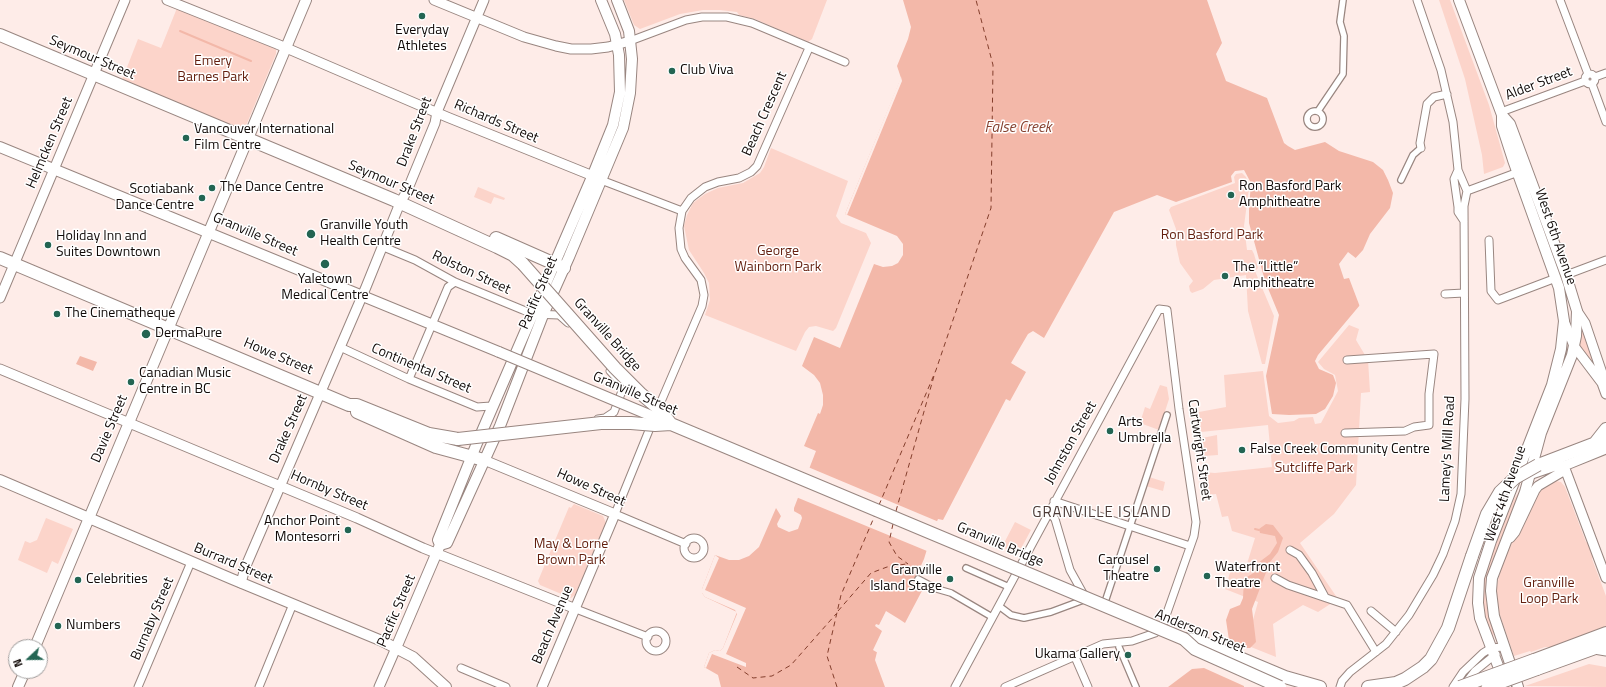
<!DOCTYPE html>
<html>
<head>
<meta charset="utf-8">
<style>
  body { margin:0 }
  #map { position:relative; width:1606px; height:687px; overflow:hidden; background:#feece8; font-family:"Titillium Web",sans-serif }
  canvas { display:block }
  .north { position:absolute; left:8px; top:639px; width:40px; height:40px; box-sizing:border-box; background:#fff; border:1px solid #a09d9c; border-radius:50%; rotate:248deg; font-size:11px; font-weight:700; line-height:16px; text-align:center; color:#110a08 }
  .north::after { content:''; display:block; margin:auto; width:14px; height:18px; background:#236553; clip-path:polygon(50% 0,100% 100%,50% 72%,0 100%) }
</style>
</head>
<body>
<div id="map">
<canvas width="1606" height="687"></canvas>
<div class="north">N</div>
</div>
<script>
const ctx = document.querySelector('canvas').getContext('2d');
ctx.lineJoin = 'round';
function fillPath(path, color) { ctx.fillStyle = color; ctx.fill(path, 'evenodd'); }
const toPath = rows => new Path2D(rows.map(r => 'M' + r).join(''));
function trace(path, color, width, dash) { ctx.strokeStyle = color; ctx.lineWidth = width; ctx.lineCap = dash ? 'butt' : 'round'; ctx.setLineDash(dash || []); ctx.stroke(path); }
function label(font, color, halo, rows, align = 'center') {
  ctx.font = font + ' "Titillium Web",sans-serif'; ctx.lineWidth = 3; ctx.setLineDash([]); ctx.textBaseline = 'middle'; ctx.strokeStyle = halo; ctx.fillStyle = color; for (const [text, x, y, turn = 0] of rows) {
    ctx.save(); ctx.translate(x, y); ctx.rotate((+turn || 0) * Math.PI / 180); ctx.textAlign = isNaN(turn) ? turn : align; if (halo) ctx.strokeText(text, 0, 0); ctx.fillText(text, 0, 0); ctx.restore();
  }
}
fillPath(toPath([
  [624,0,827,0,812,39,808,42,755,19,739,15,737,12,720,10,703,10,680,14,640,29,634,25],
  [1439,0,1450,0,1489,105,1505,163,1503,167,1484,174,1482,155,1465,79],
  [177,8,276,49,276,54,245,128,241,129,122,80,138,39,161,48],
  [771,148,848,181,836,216,841,223,866,233,871,243,836,328,833,331,816,326,809,327,805,332,796,351,705,315,710,300,709,283,704,273,689,250,684,226,687,215,693,203,705,194,718,188,743,183,760,173,764,167],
  [1242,173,1246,177,1249,188,1244,226,1247,250,1252,250,1254,254,1258,268,1255,271,1274,316,1265,364,1262,364,1248,311,1246,275,1214,280,1203,289,1192,293,1190,291,1189,286,1193,281,1180,263,1176,245,1176,229,1169,210,1171,207,1235,183,1234,177,1236,174],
  [478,187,505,198,504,200,494,197,491,204,474,197],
  [1581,324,1599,375,1579,348],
  [1349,325,1359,329,1356,340,1368,360,1370,392,1361,393,1356,485,1334,514,1300,543,1338,599,1318,612,1303,605,1273,624,1276,657,1246,645,1258,602,1225,589,1233,563,1246,567,1255,538,1232,531,1228,516,1222,517,1216,494,1206,495,1203,472,1215,473,1272,467,1268,425,1201,432,1199,412,1226,407,1224,375,1263,371,1269,416,1278,423,1294,421,1299,418,1313,417,1315,424,1321,423,1338,391,1335,375,1324,369,1318,362],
  [1160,385,1167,387,1169,399,1159,430,1140,423,1145,407,1150,409],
  [1217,435,1218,455,1204,456,1202,438],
  [1149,477,1165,482,1163,491,1146,486],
  [1556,481,1561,482,1565,487,1586,542,1588,543,1593,556,1592,559,1606,596,1606,627,1552,647,1545,647,1531,652,1530,651,1514,656,1498,609,1496,592,1499,576,1503,562,1534,497,1540,489],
  [1521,489,1487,576,1486,601,1494,630,1493,641,1483,610,1483,583,1487,567,1514,499],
  [574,504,603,516,606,523,575,595,571,598,540,585,538,581,569,507,571,508],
  [46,518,73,529,58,564,52,561,47,573,18,560,25,541,30,543,37,540],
  [1015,522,1031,530,1018,554,1002,547],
  [1589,664,1606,667,1606,687,1525,686]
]), '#fcd4ca');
fillPath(toPath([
  [903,0,1207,0,1222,43,1216,54,1226,81,1267,98,1284,143,1288,146,1295,150,1325,142,1339,151,1373,162,1383,170,1388,180,1393,193,1390,208,1370,234,1363,250,1351,263,1350,273,1361,300,1360,305,1318,355,1315,361,1319,369,1333,375,1336,383,1333,396,1325,409,1316,414,1289,415,1272,414,1266,376,1279,315,1265,281,1249,223,1249,208,1251,183,1244,170,1235,171,1231,176,1232,182,1176,202,1157,195,1114,212,1044,338,1033,331,1028,334,1011,363,1026,372,1010,401,1006,399,943,520,938,519,932,533,924,559,915,579,925,585,905,623,899,619,895,620,878,648,875,660,885,687,721,687,718,675,704,667,709,653,715,650,720,651,723,648,737,612,705,597,702,593,702,589,715,555,729,560,739,560,749,556,759,547,776,508,781,516,794,511,794,508,816,451,804,446,818,413,820,414,823,405,823,395,820,383,814,375,802,366,814,337,840,348,874,264,883,267,892,266,898,263,903,255,903,244,897,236,845,214,901,78,897,66,908,39,911,27],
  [80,356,97,362,93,371,76,364],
  [1266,524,1273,525,1283,538,1278,552,1270,562,1252,609,1256,642,1250,648,1244,648,1229,640,1226,620,1230,609,1240,605,1243,598,1244,579,1255,572,1258,563,1270,554,1277,543,1275,536,1260,533,1259,529],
  [1204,668,1244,686,1244,687,1168,687,1192,669]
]), '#f3b8a9');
fillPath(toPath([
  [901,77,902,81,847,215,845,214],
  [1348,252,1357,259,1353,264,1352,272,1363,300,1360,307,1349,278,1344,279,1339,264],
  [808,467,939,522,927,551,796,497],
  [781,510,782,513,792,510,801,515,802,518,798,529,789,532,778,527,777,524,781,516,779,511],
  [715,555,719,558,705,590,746,608,726,654,746,663,746,667,712,654,706,668,704,667,709,653,715,650,720,651,723,648,737,614,735,610,705,597,702,593,702,589],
  [886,611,899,619,878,653,873,650,882,631,875,626,876,624,879,625]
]), '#feece8');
trace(toPath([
  [180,31,251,61],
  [1255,529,1259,530]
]), '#f3b8a9', 2);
trace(toPath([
  [879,505,936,370,991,208,993,65,976,0],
  [896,511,934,376],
  [893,524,889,542,897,556,908,564],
  [838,611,871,573,887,567,906,564],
  [737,667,753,678,772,676,791,665,836,614],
  [837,687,827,656,841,595,875,515]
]), '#843e2c', 1, [5, 4]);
const pedestrian = toPath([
  '1307 119a8 8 0 1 1 16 0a8 8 0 1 1-16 0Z',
  [1318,111,1343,74,1344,36,1340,22,1343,0],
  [1401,180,1413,155,1421,148],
  [966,568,1009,587],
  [918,579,937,589,951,593,992,617],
  [1104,605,1167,415],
  [999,606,1011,615,1024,618,1051,612,1086,599],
  [1119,647,1136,687]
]);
const minor = toPath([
  [1560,0,1588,74],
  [630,41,686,20,702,17,727,17,752,23,845,62],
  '1585 79a5 5 0 1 1 10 0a5 5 0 1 1-10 0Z',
  [1595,77,1606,73],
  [1592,84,1606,122],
  [1501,112,1585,81],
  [1421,148,1420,143,1427,104,1434,97,1447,94],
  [1458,170,1454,179,1458,207,1458,212,1464,221],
  [601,180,682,211],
  [1467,191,1521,171],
  [1489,240,1491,291,1498,300,1556,278],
  [382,248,386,248,415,260,455,282,523,310,532,314,559,315,568,323],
  [1566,275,1606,260],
  [1445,294,1464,293],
  [340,347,409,379,477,407,491,406,493,405],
  [409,379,448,287,455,282],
  [657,411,702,306,704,295,701,280,685,258,681,249,679,228,682,211,691,198,705,187,718,182,739,178,751,172,757,166,809,48],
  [598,419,605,418,614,412,622,391,620,382,610,371],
  [652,423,615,514,686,544],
  [1345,433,1405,431,1414,427,1429,425,1429,394,1434,354,1347,360],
  [1054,501,1190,546],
  [1049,512,1055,519,1070,570,1085,597],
  '684 548a10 10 0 1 1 20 0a10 10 0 1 1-20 0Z',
  [1290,550,1299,555,1312,573,1325,597],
  [1275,578,1288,585,1347,605,1376,652],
  [576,609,648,637],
  [1371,611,1396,632],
  '646 641a10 10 0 1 1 20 0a10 10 0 1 1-20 0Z',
  [1594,650,1606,652],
  [1075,657,1088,687],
  [461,668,506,687],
  [1465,684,1475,671,1496,654],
  [138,687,191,562],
  [259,687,293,604],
  [955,687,1159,309,1167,310,1179,409,1196,522,1194,536,1162,627,1155,633,1132,641,1103,644,1005,687],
  [1340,687,1342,681,1350,672,1386,644,1409,615,1433,575,1443,554,1455,521,1461,494,1465,399,1464,206,1467,191,1458,170,1453,122,1441,70,1417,0],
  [1453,687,1463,672,1483,653,1491,648,1503,647]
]);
const tertiary = toPath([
  [167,0,277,44,447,117,598,178],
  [434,0,524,37,556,46,571,49,591,49,608,47,630,41],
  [0,298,125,0],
  [1577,311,1585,323,1602,373,1602,383],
  [1564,321,1574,346,1602,383,1606,394],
  [0,369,357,518,423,548,576,609],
  [484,460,615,514,542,687],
  [1564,466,1606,578],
  [1529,475,1558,465,1564,466,1606,449],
  [1510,538,1515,532,1535,490,1538,486,1560,473,1564,466],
  [241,583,245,568,366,287,400,203,407,191,435,123,437,112,484,0],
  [379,687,396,648]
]);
const secondary = toPath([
  [1459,0,1502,115,1510,124,1566,275,1577,311,1576,336,1572,355,1541,433,1525,492,1492,578,1491,591,1494,616,1518,687],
  [1502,115,1502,126,1513,160,1559,288,1564,321,1561,349,1552,385,1491,541,1479,578,1478,603,1480,618,1506,687],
  [0,147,499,352],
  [0,480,232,579,382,641,413,657,446,687],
  [440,545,447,543,500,426,543,315,569,257,623,128,630,93,632,59,629,31,617,0],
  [35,647,306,0],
  [396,648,440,545,438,540,477,443,592,177,613,125,620,92,619,55,615,34,601,0],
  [18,687,25,671]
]);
const trunk = toPath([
  [0,35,394,200,497,247,513,255,523,264],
  [496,238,564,268],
  [0,258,349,405,357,405,429,434,458,439],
  [357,412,436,447,484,460],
  [1595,443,1606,429],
  [1538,465,1606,439],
  [1184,639,1197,640,1285,677,1320,687],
  [1534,660,1606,633],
  [1537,669,1606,644],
  [1368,687,1396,683,1405,679,1423,667,1431,659,1448,628,1472,556]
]);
trace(pedestrian, '#998680', 8);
trace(minor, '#998680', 9);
trace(tertiary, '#998680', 11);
trace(secondary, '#998680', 12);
trace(trunk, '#998680', 14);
trace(pedestrian, '#fff', 5.5);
trace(minor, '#fff', 7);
trace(tertiary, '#fff', 9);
trace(secondary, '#fff', 10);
trace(trunk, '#fff', 12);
const secondaryBridge = toPath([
  [499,352,671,424]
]);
const trunkBridge = toPath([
  [523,264,615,368,640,393,660,410,671,424],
  [458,439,601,423,631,423,655,425,671,424,1184,639,1195,649,1280,687],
  [1472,556,1487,514,1500,492,1515,478,1538,465],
  [1460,687,1534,660],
  [1488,687,1537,669]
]);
trace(secondaryBridge, '#998680', 12, []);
trace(trunkBridge, '#998680', 14, []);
trace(secondaryBridge, '#fff', 10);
trace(trunkBridge, '#fff', 12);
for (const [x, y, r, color] of [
  [422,16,4,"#236553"],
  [672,71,4,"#236553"],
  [186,138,4,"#236553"],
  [212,188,4,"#236553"],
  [1231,195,4,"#236553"],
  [202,198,4,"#236553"],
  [311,234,5,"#236553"],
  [48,245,4,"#236553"],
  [325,264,5,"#236553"],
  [1225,276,4,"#236553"],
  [57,314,4,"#236553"],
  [146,334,5,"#236553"],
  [131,382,4,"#236553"],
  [1110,431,4,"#236553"],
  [1242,450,4,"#236553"],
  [348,530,4,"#236553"],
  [1157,569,4,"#236553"],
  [1207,576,4,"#236553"],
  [950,579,4,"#236553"],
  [78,580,4,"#236553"],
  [58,626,4,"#236553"],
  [1128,655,4,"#236553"]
]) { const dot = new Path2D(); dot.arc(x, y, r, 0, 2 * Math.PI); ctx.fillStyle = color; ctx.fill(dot); trace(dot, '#fff', 1.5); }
label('14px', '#110a08', '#fff', [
  ["Everyday",422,31,"center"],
  ["Athletes",422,47,"center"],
  ["Club Viva",680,71],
  ["Vancouver International",194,130],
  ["Film Centre",194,146],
  ["Ron Basford Park",1239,187],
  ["Amphitheatre",1239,203],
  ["The Dance Centre",220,188],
  ["Scotiabank",194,190,"right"],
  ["Dance Centre",194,206,"right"],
  ["Granville Youth",320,226],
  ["Health Centre",320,242],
  ["Holiday Inn and",56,237],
  ["Suites Downtown",56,253],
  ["The “Little”",1233,268],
  ["Amphitheatre",1233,284],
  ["Yaletown",325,280,"center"],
  ["Medical Centre",325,296,"center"],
  ["The Cinematheque",65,314],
  ["DermaPure",155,334],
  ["Canadian Music",139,374],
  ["Centre in BC",139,390],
  ["Arts",1118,423],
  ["Umbrella",1118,439],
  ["False Creek Community Centre",1250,450],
  ["Anchor Point",340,522,"right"],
  ["Montesorri",340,538,"right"],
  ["Carousel",1149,561,"right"],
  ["Theatre",1149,577,"right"],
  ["Waterfront",1215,568],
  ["Theatre",1215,584],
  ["Granville",942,571,"right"],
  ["Island Stage",942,587,"right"],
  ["Celebrities",86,580],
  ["Numbers",66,626],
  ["Ukama Gallery",1120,655,"right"]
], 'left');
label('14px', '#110a08', '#fff', [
  ["Seymour Street",92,58,23],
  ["Alder Street",1539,84,-21],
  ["Beach Crescent",765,114,-66],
  ["Richards Street",496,122,23],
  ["Drake Street",415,132,-69],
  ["Helmcken Street",50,143,-67],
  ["Seymour Street",391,183,23],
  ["Granville Street",255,235,23],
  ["West 6th Avenue",1555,237,71],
  ["Rolston Street",471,273,25],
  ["Pacific Street",539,293,-67],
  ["Granville Bridge",607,335,48],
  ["Howe Street",278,357,23],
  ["Continental Street",421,369,23],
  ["Granville Street",635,394,23],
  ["Davie Street",110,429,-67],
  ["Drake Street",289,429,-66],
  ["Johnston Street",1071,443,-61],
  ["Lamey's Mill Road",1448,449,-87],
  ["Cartwright Street",1199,450,82],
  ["Howe Street",591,488,24],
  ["Hornby Street",329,491,23],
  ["West 4th Avenue",1506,494,-71],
  ["Granville Bridge",1000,545,23],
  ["Burrard Street",233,564,23],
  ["Pacific Street",397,611,-67],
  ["Burnaby Street",153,619,-67],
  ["Beach Avenue",553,625,-67],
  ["Anderson Street",1200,632,22]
]);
label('14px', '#631f0e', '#fff', [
  ["Emery",213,62],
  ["Barnes Park",213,78],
  ["Ron Basford Park",1212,236],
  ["George",778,252],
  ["Wainborn Park",778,268],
  ["Sutcliffe Park",1314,469],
  ["May & Lorne",571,545],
  ["Brown Park",571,561],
  ["Granville",1549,584],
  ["Loop Park",1549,600]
]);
label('italic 15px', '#843e2c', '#fff', [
  ["False Creek",1018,128]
]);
ctx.letterSpacing = '1px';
label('15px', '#4b3a36', '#fff', [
  ["GRANVILLE ISLAND",1102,513]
]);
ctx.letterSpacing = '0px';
</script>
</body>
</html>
